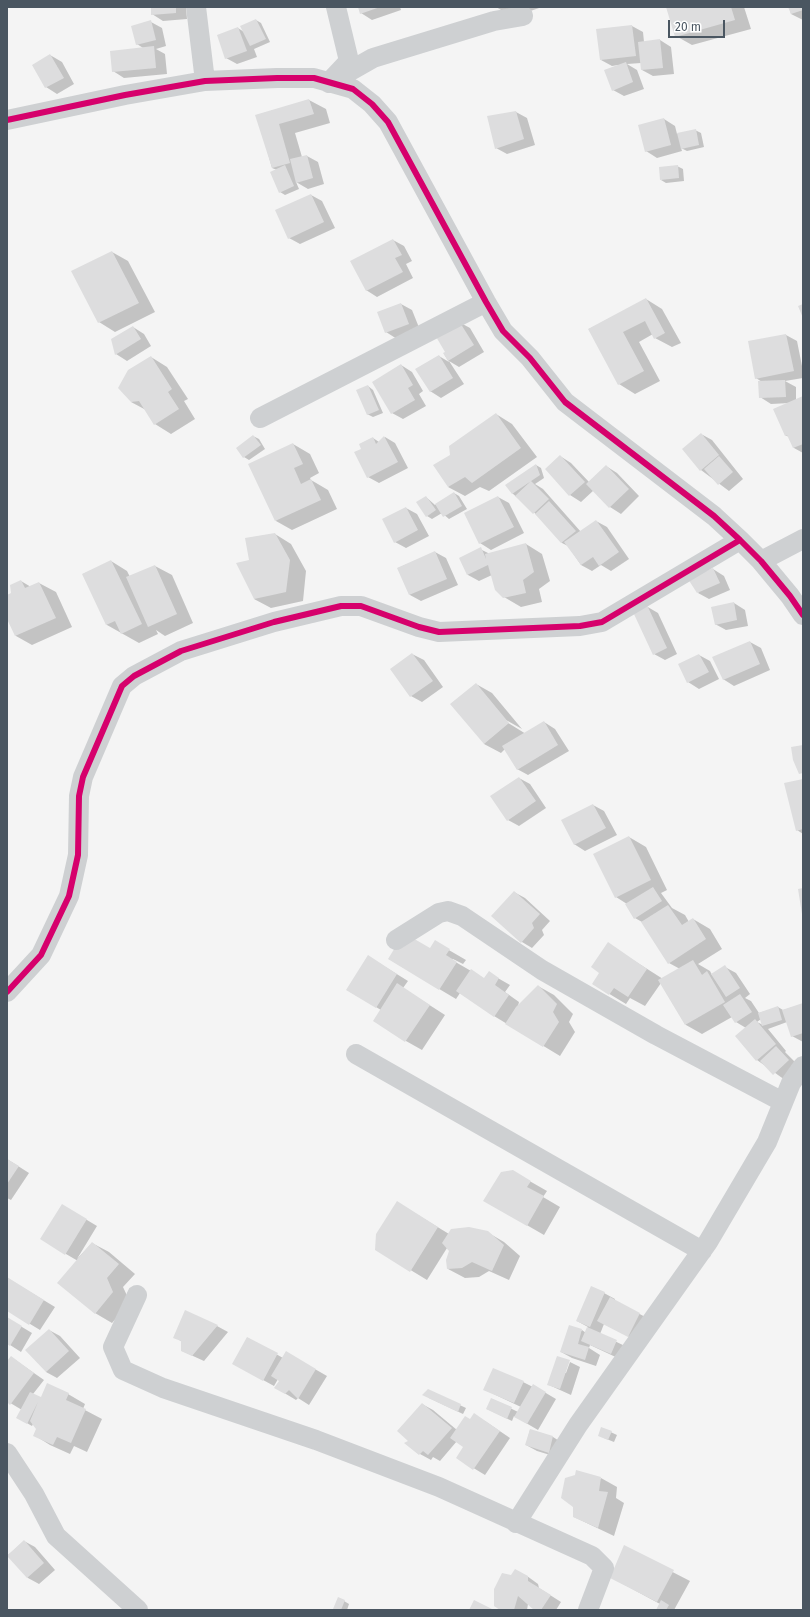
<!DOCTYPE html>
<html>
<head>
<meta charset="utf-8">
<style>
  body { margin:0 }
  #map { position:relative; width:810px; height:1617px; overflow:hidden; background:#f4f4f4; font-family:"Fira Sans",sans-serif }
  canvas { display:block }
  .frame { position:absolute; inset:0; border:8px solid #4a5661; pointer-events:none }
  .scale { position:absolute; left:668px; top:20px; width:57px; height:18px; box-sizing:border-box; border:2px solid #4a5661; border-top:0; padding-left:5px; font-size:12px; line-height:14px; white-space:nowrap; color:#4a5661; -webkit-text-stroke:3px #fff; paint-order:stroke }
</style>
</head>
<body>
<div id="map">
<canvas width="810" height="1617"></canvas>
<div class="frame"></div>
<div class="scale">20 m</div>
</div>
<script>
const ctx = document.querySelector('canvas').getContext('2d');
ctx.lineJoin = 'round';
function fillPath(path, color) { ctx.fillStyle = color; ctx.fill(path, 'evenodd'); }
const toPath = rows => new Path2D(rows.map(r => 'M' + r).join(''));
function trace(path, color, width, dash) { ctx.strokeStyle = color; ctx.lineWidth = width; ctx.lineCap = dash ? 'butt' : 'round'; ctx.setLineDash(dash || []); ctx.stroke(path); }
fillPath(toPath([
  [152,7,186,7,187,19,163,21,152,14],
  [359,7,400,7,401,10,372,20,361,13],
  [496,7,542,7,513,17],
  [667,7,744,7,751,29,692,45,676,36],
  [789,7,803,7,803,20,791,14],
  [256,20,261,23,270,42,254,49,257,57,237,64,226,58,238,28,244,32],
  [151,22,162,28,166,46,156,49,165,54,167,74,124,78,113,71,143,48,137,44],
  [632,26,643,32,644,42,660,40,671,47,674,74,653,76,642,70,641,63,627,64,637,70,644,89,624,96,613,90,618,65,612,66,601,60],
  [50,55,62,62,74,84,57,94,46,87],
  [309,100,326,109,330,123,295,133,302,157,307,156,318,162,324,184,308,189,296,182,299,189,285,195,280,192,277,170,272,168,257,115],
  [516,112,527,118,535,145,507,154,496,148],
  [664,119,675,126,677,134,695,130,701,133,704,147,687,151,681,148,682,151,657,158,646,151],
  [677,166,683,169,684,181,666,183,661,180],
  [311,195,322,201,335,228,300,244,289,238],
  [393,240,404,246,412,261,406,264,413,278,377,297,366,290],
  [112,252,128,261,155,312,115,332,99,322],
  [646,299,662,309,681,343,672,347,655,338,653,334,639,342,660,381,635,394,619,384,589,329],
  [401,304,412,310,420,330,397,339,386,332],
  [459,322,470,328,484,352,459,367,449,361,464,384,441,398,430,391,439,356,449,362,444,354,446,352],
  [133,327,144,334,151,346,127,361,116,354,112,340],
  [786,335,797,341,803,371,803,378,785,381,796,387,796,400,803,397,803,453,794,448,789,437,785,435,790,403,771,404,760,397,762,382,756,378],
  [151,357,167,367,188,399,184,401,195,419,171,434,155,424,146,410,131,402],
  [401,365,412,372,423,391,419,394,426,406,403,419,392,413],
  [368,386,373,390,383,413,373,417,367,414],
  [496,414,512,424,537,457,489,491,480,487,465,496,448,487],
  [701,434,712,440,743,479,729,491,701,470],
  [253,436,259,439,265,449,249,460,244,457],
  [385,437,395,443,408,468,379,483,368,477,363,449,373,438,379,442],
  [293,444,310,454,319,473,310,478,311,480,328,490,337,509,292,530,276,521],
  [560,456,571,463,589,482,606,466,617,473,639,496,621,514,610,507,594,490,581,502,570,495,546,469],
  [536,465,541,468,544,478,535,484,543,489,581,532,596,521,607,527,629,559,611,571,601,565,592,571,581,565,568,546,562,543,538,516,512,493],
  [454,493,459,496,467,509,449,519,442,513,432,519,427,516,426,497,435,505],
  [498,497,509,503,524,533,491,550,480,543],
  [406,508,417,514,429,536,406,548,395,542],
  [275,534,291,544,306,571,303,601,271,608,254,599],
  [526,544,542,554,550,581,539,589,542,602,521,607,504,597,492,575,479,581,468,575,460,558,480,549,490,554],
  [435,552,446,558,458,585,421,601,410,595,398,568],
  [111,561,127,571,130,577,155,566,172,575,193,623,165,636,156,630,158,634,139,643,107,625,83,574],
  [713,569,724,576,730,590,709,599,698,593],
  [21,581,31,587,39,583,56,592,72,627,32,645,16,636,7,616,7,596,12,594],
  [734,603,745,610,748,626,726,630,715,624],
  [646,606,658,613,677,654,665,660,654,654],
  [750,642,761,648,770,670,734,686,723,679],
  [412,654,424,660,443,687,422,702,411,696],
  [699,655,710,661,719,679,699,689,688,682],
  [476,684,492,693,522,729,506,720,505,721,526,734,544,722,555,729,569,751,528,775,517,769,505,749,501,753,484,744],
  [519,778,530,784,546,808,519,826,508,820],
  [803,780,803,834,797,830],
  [593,805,604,811,617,835,585,851,574,844],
  [629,837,646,847,667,890,661,893,672,908,685,915,689,922,693,919,710,929,722,949,698,964,710,971,712,975,725,967,736,973,750,994,745,998,751,1001,759,1013,778,1007,783,1010,803,1004,803,1042,792,1036,787,1022,768,1029,786,1051,785,1052,799,1066,785,1080,757,1060,746,1028,736,1022,732,1017,702,1034,686,1025,661,983,645,1006,630,998,626,1004,593,984,601,973,608,944,663,979,680,969,669,963,642,922,635,918,627,904,616,897],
  [761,1019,763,1025,757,1022],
  [514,892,525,898,550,921,542,930,544,935,532,948,522,942],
  [435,942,466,960,463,964,453,959,452,960,485,979,489,973,510,985,505,992,519,1002,518,1006,538,986,554,995,573,1014,569,1022,575,1032,560,1056,494,1016,460,993,456,999,389,959,430,949],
  [379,963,408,981,403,988,445,1015,422,1050,406,1041,381,1010,347,990],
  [7,1159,29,1173,11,1200,7,1198],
  [512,1171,547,1191,543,1197,560,1207,544,1235,485,1201],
  [62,1205,97,1226,77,1259,92,1243,109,1252,135,1274,123,1287,130,1302,112,1323,95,1313,78,1261,66,1254],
  [413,1212,449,1234,487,1232,504,1242,520,1256,509,1280,489,1271,479,1277,465,1278,448,1269,450,1251,447,1248,427,1280,376,1249],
  [7,1278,55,1307,40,1330,7,1310],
  [604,1293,615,1299,615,1301,651,1320,639,1342,604,1324,600,1334,627,1347,622,1360,590,1345,589,1348,600,1355,596,1366,572,1358,561,1352,582,1330,586,1333,588,1327,577,1321],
  [7,1318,32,1333,21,1352,7,1343],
  [217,1326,228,1332,204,1361,182,1351,182,1342,175,1337],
  [49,1330,60,1336,80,1358,57,1378,46,1372],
  [248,1338,283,1358,287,1353,327,1376,309,1405,298,1398,296,1400,276,1388,280,1381,278,1379,274,1386,234,1364],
  [11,1357,44,1380,33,1394,41,1399,68,1394,85,1404,83,1409,102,1419,87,1452,74,1446,70,1454,50,1445,34,1435,37,1428,33,1424,32,1426,18,1418,22,1410,7,1401,7,1363],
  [570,1362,580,1367,571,1395,549,1385,565,1373,566,1373],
  [523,1382,533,1387,534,1386,556,1399,538,1430,514,1416,512,1421,487,1409,492,1399,518,1412,521,1407,485,1390],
  [428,1390,466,1408,463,1414,429,1398],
  [422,1404,433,1410,457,1430,485,1421,510,1438,485,1475,457,1458,465,1446,457,1441,440,1461,433,1457,431,1460,420,1454,410,1441],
  [602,1428,617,1435,614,1442,604,1438],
  [530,1430,553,1437,564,1444,560,1458,537,1451,526,1445],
  [601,1478,617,1487,616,1498,624,1503,614,1536,574,1517],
  [24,1541,35,1547,55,1570,39,1584,28,1578,8,1555],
  [624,1547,690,1581,674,1610,657,1610,660,1604,612,1578],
  [511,1576,527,1576,538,1584,539,1588,561,1602,556,1610,536,1610,528,1604,527,1610,501,1610],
  [344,1601,349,1604,347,1610,336,1610]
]), '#0003');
fillPath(toPath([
  [151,7,176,7,176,13,151,15],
  [358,7,380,7,360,14],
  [666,7,731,7,735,20,675,37],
  [788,7,803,7,803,10,791,14],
  [256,19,266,39,250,46,240,26],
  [151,20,156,40,136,45,131,26],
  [632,25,636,56,600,60,596,29],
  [238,27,247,51,225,59,217,35],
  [660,39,663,68,641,70,638,42],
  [154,46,156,68,112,72,110,51],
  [50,54,64,78,45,88,32,65],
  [626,62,633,82,612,91,604,70],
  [309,99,314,114,279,124,290,163,272,168,255,115],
  [516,111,524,139,495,149,487,116],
  [664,118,671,145,645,152,638,125],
  [696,129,699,145,681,149,677,133],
  [307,155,313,178,296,183,290,159],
  [285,165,294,186,279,193,270,172],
  [678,165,679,178,660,180,659,167],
  [311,194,324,222,288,239,275,210],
  [393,239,402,255,395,258,403,272,366,291,350,261],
  [112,251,139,303,98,323,71,271],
  [646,298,665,333,654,339,645,321,623,332,644,371,618,385,588,329],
  [401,303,409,324,385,333,377,312],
  [803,304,803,318,798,306],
  [459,321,474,345,448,361,443,353,445,352,435,335],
  [133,326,141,339,115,355,111,339],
  [786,334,794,371,755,379,748,341],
  [439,355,453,378,430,392,415,369],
  [151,356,172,389,168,392,179,409,154,425,139,401,131,402,118,388,128,370],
  [401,364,413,385,408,388,415,400,391,414,372,382],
  [785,380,786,397,759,398,758,381],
  [368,385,379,410,367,415,356,390],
  [803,396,803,444,793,448,787,435,785,436,773,409],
  [496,413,521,448,472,483,465,477,448,487,433,465,450,455,449,446],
  [701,433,719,455,700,471,682,449],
  [253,435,261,445,243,458,236,448],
  [384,436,398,462,367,478,354,452,361,449,359,444,373,437,376,444],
  [293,443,303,464,294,468,301,484,311,479,321,500,275,521,248,464],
  [560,455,585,482,569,496,545,469],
  [719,456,733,472,718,485,704,469],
  [536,464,540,475,512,494,505,485],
  [606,465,629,489,609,508,586,484],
  [531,481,549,499,533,514,515,496],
  [454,492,462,506,443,517,435,504],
  [426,496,436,510,426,517,416,502],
  [498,496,514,527,479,544,464,513],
  [549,501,576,531,561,543,535,514],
  [406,507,418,530,394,543,382,519],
  [596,520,619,552,599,566,593,557,581,565,564,542],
  [275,533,290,560,286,592,254,599,236,563,249,560,245,538],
  [526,543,534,572,523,580,526,593,503,598,495,590,488,565,467,575,459,558,481,547,486,559,485,554],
  [435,551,447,579,409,595,397,568],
  [111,560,142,624,121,634,115,621,106,625,82,574],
  [155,565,177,614,148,627,126,577],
  [713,568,720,583,697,593,688,579],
  [21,580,25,588,39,582,56,618,15,636,7,619,7,595,11,593,10,585],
  [734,602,737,620,715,625,711,607],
  [647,605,667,648,653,655,633,612],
  [750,641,760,664,723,680,712,657],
  [412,653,433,681,410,697,390,669],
  [699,654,709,672,687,683,678,664],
  [476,683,509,723,484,744,450,704],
  [544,721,558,745,517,770,502,746],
  [803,745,803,773,799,774,793,760,791,747],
  [519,777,536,801,507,821,490,796],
  [803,779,803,829,796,831,784,783],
  [593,804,606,828,574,845,561,820],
  [629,836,651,880,615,898,593,854],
  [653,887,662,901,634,919,625,904],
  [803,888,803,914,802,914,798,889],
  [514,891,540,914,532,923,534,928,521,943,491,916],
  [668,905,682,925,693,918,706,939,668,964,641,922],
  [404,933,430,948,435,940,450,949,446,955,457,962,439,990,388,959],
  [608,942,647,969,628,997,614,988,609,995,592,984,599,973,591,967],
  [368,955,397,974,376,1008,346,990],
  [693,960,702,975,707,971,725,1002,685,1025,658,980],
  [725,965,740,988,726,997,711,974],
  [471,969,484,978,489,971,499,978,495,985,509,995,494,1017,456,991],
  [397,983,430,1005,405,1042,373,1021],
  [538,985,557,1004,553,1012,559,1022,543,1047,505,1024,516,1007],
  [740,994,752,1012,735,1023,723,1005],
  [803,1003,803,1033,791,1037,782,1010],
  [778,1006,782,1020,762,1026,758,1013],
  [755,1019,776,1044,756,1061,735,1036],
  [776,1046,789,1060,773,1075,760,1061],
  [7,1159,19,1166,7,1184],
  [513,1170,531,1181,527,1187,544,1196,527,1226,483,1201,501,1172],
  [397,1201,438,1227,410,1272,375,1250,376,1234],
  [62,1204,87,1219,65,1255,40,1239],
  [469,1227,488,1231,504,1245,492,1271,472,1262,462,1268,447,1269,446,1260,449,1251,442,1243,451,1229],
  [92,1242,119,1264,107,1278,113,1292,95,1314,57,1283],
  [7,1277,44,1300,29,1325,7,1311],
  [591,1286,605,1292,590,1327,576,1321],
  [610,1297,640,1313,628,1337,597,1321],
  [185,1310,218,1325,192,1356,181,1351,181,1341,173,1338],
  [7,1317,22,1326,10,1346,7,1344],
  [569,1325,582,1329,578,1344,589,1347,585,1360,560,1352],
  [587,1327,617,1340,611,1354,581,1341],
  [49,1329,69,1351,46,1372,25,1350],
  [247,1337,278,1353,263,1381,232,1364],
  [286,1351,316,1369,298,1399,289,1390,285,1394,274,1388,279,1381,271,1376],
  [11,1356,34,1373,10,1405,7,1402,7,1361],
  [557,1356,570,1360,560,1389,547,1385],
  [493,1368,524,1381,514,1403,483,1390],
  [47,1383,69,1393,66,1400,86,1409,71,1443,57,1437,53,1445,33,1436,36,1429,30,1421,38,1402,27,1424,16,1418,30,1392,41,1397],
  [533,1384,546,1392,527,1424,514,1417],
  [428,1389,461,1404,458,1412,422,1395],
  [491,1398,512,1407,507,1419,486,1409],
  [422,1403,452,1428,428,1455,423,1451,419,1455,404,1443,408,1441,397,1431],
  [474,1413,500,1431,473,1470,456,1458,463,1447,450,1438,465,1416,470,1419],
  [601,1427,612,1431,608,1440,598,1436],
  [530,1429,553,1436,549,1453,525,1445],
  [576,1470,601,1477,599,1491,608,1492,598,1528,573,1517,573,1507,561,1498,565,1478,575,1475],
  [24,1540,44,1563,27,1578,7,1556],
  [624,1545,674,1570,657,1602,610,1578],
  [515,1569,528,1576,528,1581,551,1595,541,1610,534,1610,518,1596,514,1610,500,1610,494,1606,494,1589,502,1573,511,1575],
  [338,1597,345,1600,341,1610,335,1610,333,1609],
  [474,1600,494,1610,469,1610],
  [661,1600,669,1605,666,1610,656,1610]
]), '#ddddde');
trace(toPath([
  [196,7,205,81],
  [333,78,349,61,336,7],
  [329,83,373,58,494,21,523,16],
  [7,120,125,95,205,81,277,78,314,78,353,89,372,104,388,122,486,302,503,331,530,358,565,402,714,516,740,540,761,561,790,596,803,615],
  [260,418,486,302],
  [761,561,803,539],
  [396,940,439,913,448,911,462,916,542,970,656,1035,783,1102],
  [7,992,41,955,69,896,78,855,79,796,83,777,122,686,134,676,181,651,274,622,341,606,361,606,419,627,439,632,580,626,602,622,740,540],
  [356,1054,702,1251],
  [137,1295,113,1347,123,1370,163,1388,316,1440,439,1487,592,1556,604,1568,588,1610],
  [7,1453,34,1494,56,1536,138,1610],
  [516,1523,578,1425,708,1242,767,1142,791,1083,803,1066]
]), '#ced0d2', 20);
trace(toPath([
  [7,120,125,95,205,81,277,78,314,78,353,89,372,104,388,122,486,302,503,331,530,358,565,402,714,516,740,540,761,561,790,596,803,615],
  [7,992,41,955,69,896,78,855,79,796,83,777,122,686,134,676,181,651,274,622,341,606,361,606,419,627,439,632,580,626,602,622,740,540]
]), '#d6006c', 6);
</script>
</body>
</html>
